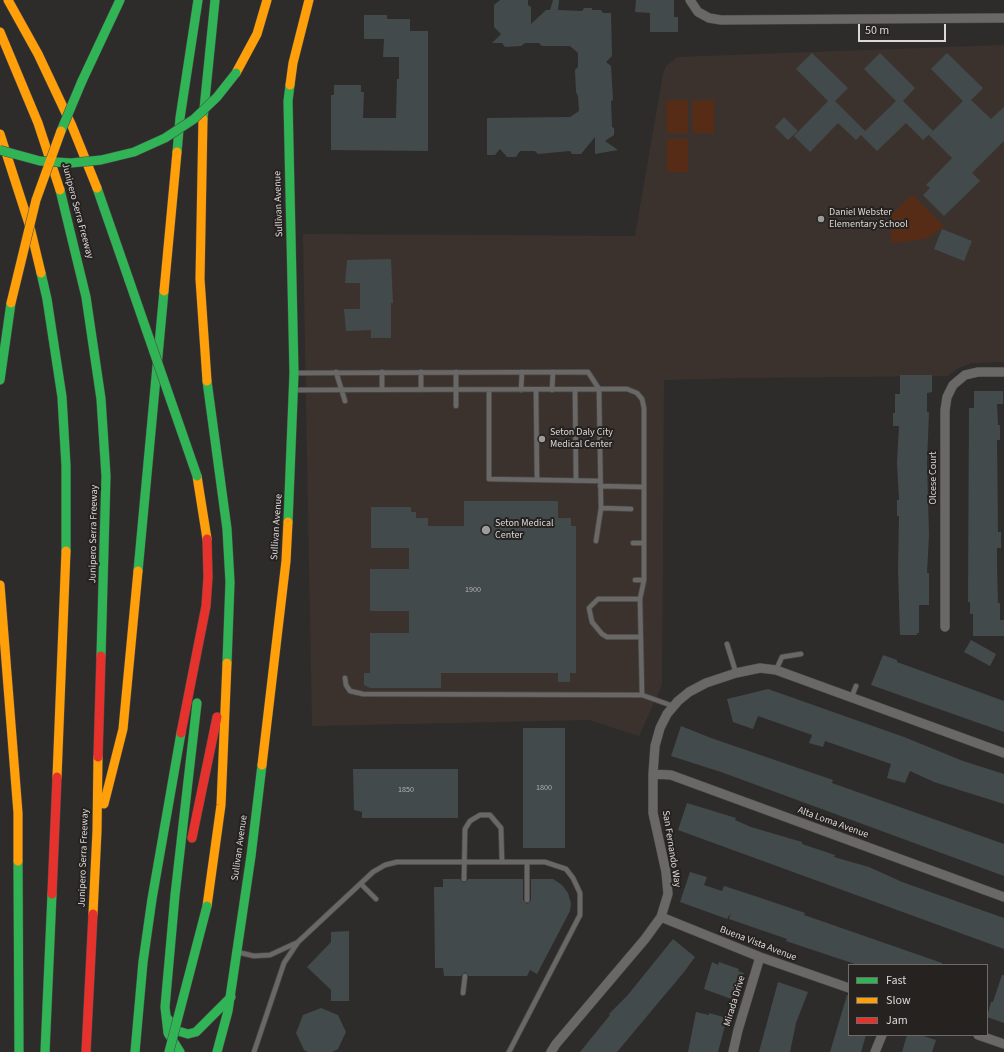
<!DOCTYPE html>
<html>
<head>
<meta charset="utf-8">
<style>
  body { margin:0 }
  #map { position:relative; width:1004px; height:1052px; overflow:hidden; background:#2e2c2b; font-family:"Source Sans 3",sans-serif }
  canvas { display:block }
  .legend { position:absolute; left:848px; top:964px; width:140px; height:72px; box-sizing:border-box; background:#252220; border:1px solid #6e6b69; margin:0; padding:5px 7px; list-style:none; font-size:12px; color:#dbd8d7 }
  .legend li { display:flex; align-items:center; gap:8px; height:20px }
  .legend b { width:20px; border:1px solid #6e6b69 }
  .scale { position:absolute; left:858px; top:24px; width:88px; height:18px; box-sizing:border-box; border:2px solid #dbd8d7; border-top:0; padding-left:5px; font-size:12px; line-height:14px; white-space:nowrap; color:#dbd8d7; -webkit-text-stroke:3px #252220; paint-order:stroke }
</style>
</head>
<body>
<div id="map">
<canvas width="1004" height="1052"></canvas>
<ul class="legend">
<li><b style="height:5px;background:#30b455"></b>Fast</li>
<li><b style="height:5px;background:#ff9f0a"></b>Slow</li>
<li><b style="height:5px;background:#e5322d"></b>Jam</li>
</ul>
<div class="scale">50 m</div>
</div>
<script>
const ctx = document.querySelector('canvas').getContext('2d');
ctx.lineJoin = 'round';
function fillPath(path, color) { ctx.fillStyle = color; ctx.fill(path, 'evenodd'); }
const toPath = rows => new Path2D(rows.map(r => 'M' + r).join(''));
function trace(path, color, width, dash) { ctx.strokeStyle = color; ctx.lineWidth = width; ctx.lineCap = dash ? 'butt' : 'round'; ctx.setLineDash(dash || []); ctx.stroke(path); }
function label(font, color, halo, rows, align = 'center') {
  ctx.font = font + ' "Source Sans 3",sans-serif'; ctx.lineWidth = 4; ctx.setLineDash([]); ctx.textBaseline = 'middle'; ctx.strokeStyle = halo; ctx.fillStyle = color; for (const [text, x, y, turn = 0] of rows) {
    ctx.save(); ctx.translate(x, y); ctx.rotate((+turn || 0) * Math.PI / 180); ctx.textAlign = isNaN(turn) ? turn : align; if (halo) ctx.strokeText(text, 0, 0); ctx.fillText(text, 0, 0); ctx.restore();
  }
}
fillPath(toPath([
  [1004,45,1004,362,971,363,957,369,948,376,736,378,664,380,662,685,639,736,589,720,312,726,303,234,635,236,663,74,666,66,677,57]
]), '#3b322e');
fillPath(toPath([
  [688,100,688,133,667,133,666,101],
  [714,100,714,133,693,133,692,101],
  [667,139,688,139,688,172,667,172],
  [912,195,944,226,929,237,920,240,891,243,891,215]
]), '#572c16');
fillPath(toPath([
  [500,0,528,0,528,5,531,7,531,24,546,10,550,10,553,0,559,0,558,10,582,11,584,8,592,8,592,10,601,10,603,13,611,13,612,56,606,62,611,66,613,100,611,101,612,127,614,128,614,135,605,141,618,150,595,154,595,137,581,154,572,154,570,151,538,154,535,151,520,151,516,157,507,157,500,149,495,155,487,155,487,118,570,117,579,111,578,96,576,92,575,70,578,67,578,53,570,46,542,46,539,43,525,43,521,46,505,47,502,43,492,43,501,34,494,27,494,5],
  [636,0,674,0,674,17,678,17,678,32,650,32,650,13,635,12],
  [364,15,387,15,387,19,410,19,410,31,428,31,428,151,331,150,331,95,334,95,334,85,361,85,361,92,364,92,363,118,396,118,397,79,399,79,399,57,383,57,384,39,364,39],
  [812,53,848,88,835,101,865,131,856,140,838,123,810,152,794,136,828,101,796,69],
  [880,53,915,88,903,101,933,131,923,140,906,123,877,151,861,135,896,101,864,69],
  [947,53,983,88,971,100,991,119,1004,107,1004,141,972,173,980,181,944,216,923,195,930,188,926,185,952,158,929,135,963,101,931,69],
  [784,117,798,131,788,140,775,127],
  [942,229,972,241,964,261,934,249],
  [391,259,393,303,391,303,391,338,371,338,371,330,346,331,344,309,360,309,360,283,345,283,347,260],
  [900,375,932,375,932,392,927,393,927,412,929,412,927,463,929,535,927,573,929,573,929,605,919,605,919,633,917,633,917,635,900,635,898,570,899,516,897,516,897,500,899,500,897,463,899,426,893,426,893,413,895,413,895,394,900,394],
  [974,391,1003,391,1003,404,997,404,998,425,1000,425,1000,440,997,440,998,532,1001,532,1001,548,997,548,997,567,998,603,1000,603,1000,620,1004,620,1004,636,973,636,973,614,970,614,970,602,968,602,969,408,974,408],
  [464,501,558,501,558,518,571,518,571,526,576,526,576,673,570,673,570,682,558,682,558,673,441,673,441,688,370,688,364,685,364,673,370,673,370,633,409,633,409,611,370,611,370,569,409,569,409,548,371,548,371,507,411,507,411,512,416,512,416,518,428,518,428,526,464,526],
  [971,640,996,654,990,666,964,652],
  [883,655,897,660,897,662,1004,701,1004,732,871,685],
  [768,689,904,737,963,761,1004,774,1004,804,934,782,910,771,905,783,887,778,891,764,825,741,823,747,809,743,812,735,758,716,753,729,733,722,727,699],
  [681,726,711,738,833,780,832,783,1004,844,1004,876,721,772,671,756],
  [523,728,565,728,565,848,523,848],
  [353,769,458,769,458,818,362,818,362,812,354,810],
  [687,803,736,818,735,820,751,827,802,842,802,844,835,855,834,857,869,867,902,882,1004,918,1004,949,678,830],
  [690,872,707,877,704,885,722,891,724,886,758,897,805,913,804,915,942,963,942,965,858,965,786,941,787,939,729,919,731,913,727,919,680,902],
  [443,879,460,879,464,883,468,879,523,879,523,900,527,904,531,900,531,879,553,879,562,885,568,893,571,903,570,911,537,974,530,970,527,976,469,976,465,972,461,976,444,976,443,968,435,968,434,887,443,887],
  [349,931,349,1001,331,1001,331,990,307,967,331,942,331,932],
  [673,939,695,957,684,972,617,1052,580,1052,610,1015,609,1014,627,996],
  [712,962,718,965,719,962,739,969,738,971,744,973,734,1000,704,989],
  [1002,975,1004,975,1004,1023,987,1017,991,1002,993,1002],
  [778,982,808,992,796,1023,790,1052,759,1052],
  [847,995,849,995,849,1035,866,1035,861,1052,830,1052],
  [321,1008,338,1015,346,1032,338,1049,332,1052,308,1052,304,1050,296,1033,303,1015],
  [696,1012,709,1015,709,1013,727,1018,718,1052,688,1052],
  [907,1035,920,1035,936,1040,932,1052,902,1052]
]), '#434a4b');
const lane = toPath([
  [336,372,345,401],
  [382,372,382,390],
  [421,372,421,390],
  [456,372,456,406],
  [296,373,588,372,599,389,601,508,596,541],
  [294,390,599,389,627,389,637,393,642,399,644,408,644,580,640,599,642,695,673,706],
  [489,390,489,479,600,481],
  [521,390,522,372],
  [536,390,537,480],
  [552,390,553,372],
  [575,390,576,481],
  [600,486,644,487],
  [601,508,631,509],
  [633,543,644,543],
  [635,580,644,580],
  [640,599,598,599,589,608,592,622,602,634,607,637,641,637],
  [727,644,736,673],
  [776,670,782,657,801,654],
  [345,678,346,685,350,691,363,694,642,695],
  [852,696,856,686],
  [464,879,465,829,470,821,480,815,490,815,501,828,502,862],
  [361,884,376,899],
  [527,900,527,862],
  [237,952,254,956,270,955,296,943],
  [463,993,465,976],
  [254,1052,284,963,298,942,373,872,385,865,397,862,545,862,566,869,573,878,580,893,580,915,509,1052]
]);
const street = toPath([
  [690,0,698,12,709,18,721,20,1004,18],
  [945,627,945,410,947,397,953,385,965,375,978,372,1004,372],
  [653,774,671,775,1004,897],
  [661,917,760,957,849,988],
  [978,1035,1004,1044],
  [551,1052,556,1044,645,939,661,917,668,894,666,872,653,813,653,774,655,746,660,728,667,714,678,701,689,692,706,683,736,673,760,668,776,670,1004,753],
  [733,1052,738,1030,760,957],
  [875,1052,882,1035]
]);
const fast = toPath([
  [82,81,120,0],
  [203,119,215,0],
  [177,152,180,118,198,0],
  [97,188,129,280],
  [60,190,86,297,101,399,106,476,101,656],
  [41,273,47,299,62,397,66,466,66,551],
  [0,380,11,303],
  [207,381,227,529,230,582,227,663],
  [288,522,294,373,288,101,290,85],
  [138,571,164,291],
  [18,861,19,1052],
  [167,1018,178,1031,188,1034,196,1032,231,997],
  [45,1052,52,894],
  [135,1052,143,962,152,899,181,733],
  [180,1052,168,1033,165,1007,175,895,197,703],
  [217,1052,228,1011,251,856,262,765]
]);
const slow = toPath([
  [8,0,38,54,72,126,97,188],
  [0,32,38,123,60,190],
  [236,73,257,34,267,0],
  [290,85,293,63,309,0],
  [203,119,200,279,207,381],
  [0,134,30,227,41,273],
  [164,291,177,152],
  [197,476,207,539],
  [0,585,18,813,18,861],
  [262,765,286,561,288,522],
  [57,777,66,551],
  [104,804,123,729,138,571],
  [207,906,221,805,227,663],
  [93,914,97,831,98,757]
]);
const jam = toPath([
  [181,733,206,606,208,577,207,539],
  [98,757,101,656],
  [192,838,217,717],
  [52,894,57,777],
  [86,1052,93,914]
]);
trace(lane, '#4a4847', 6);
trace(street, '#4a4847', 10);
trace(fast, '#4a4847', 10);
trace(slow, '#4a4847', 10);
trace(jam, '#4a4847', 10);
trace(lane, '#696866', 4.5);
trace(street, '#696866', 9);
trace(fast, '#30b455', 9);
trace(slow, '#ff9f0a', 9);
trace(jam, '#e5322d', 9);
const fastBridge = toPath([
  [61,131,82,81],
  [0,150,40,161,71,163,101,160,134,152,165,138,194,119,217,97,236,73],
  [129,280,197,476],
  [169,1052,207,906]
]);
const slowBridge = toPath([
  [11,303,36,200,61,131]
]);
trace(fastBridge, '#4a4847', 10, []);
trace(slowBridge, '#4a4847', 10, []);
trace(fastBridge, '#30b455', 9);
trace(slowBridge, '#ff9f0a', 9);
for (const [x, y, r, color] of [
  [821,219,4,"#9e9c9b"],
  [542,439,4,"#9e9c9b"],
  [486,530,5,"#9e9c9b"]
]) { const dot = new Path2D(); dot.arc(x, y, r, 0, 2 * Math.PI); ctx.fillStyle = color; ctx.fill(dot); trace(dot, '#252220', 1.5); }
label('8px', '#b5b4b4', null, [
  ["1900",473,590],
  ["1800",544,788],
  ["1850",406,790]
]);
label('10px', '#dbd8d7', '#252220', [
  ["Sullivan Avenue",279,204,-92],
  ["Junipero Serra Freeway",77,211,75],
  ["Olcese Court",934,478,-90],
  ["Sullivan Avenue",277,527,-86],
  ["Junipero Serra Freeway",94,534,-89],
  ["Alta Loma Avenue",833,823,20],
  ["Sullivan Avenue",240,848,-82],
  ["San Fernando Way",671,849,81],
  ["Junipero Serra Freeway",84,858,-88],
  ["Buena Vista Avenue",758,944,21],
  ["Mirada Drive",735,1001,-73]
]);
label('10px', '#dbd8d7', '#252220', [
  ["Daniel Webster",829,213],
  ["Elementary School",829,225],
  ["Seton Daly City",550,433],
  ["Medical Center",550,445],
  ["Seton Medical",495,524],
  ["Center",495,536]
], 'left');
</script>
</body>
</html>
